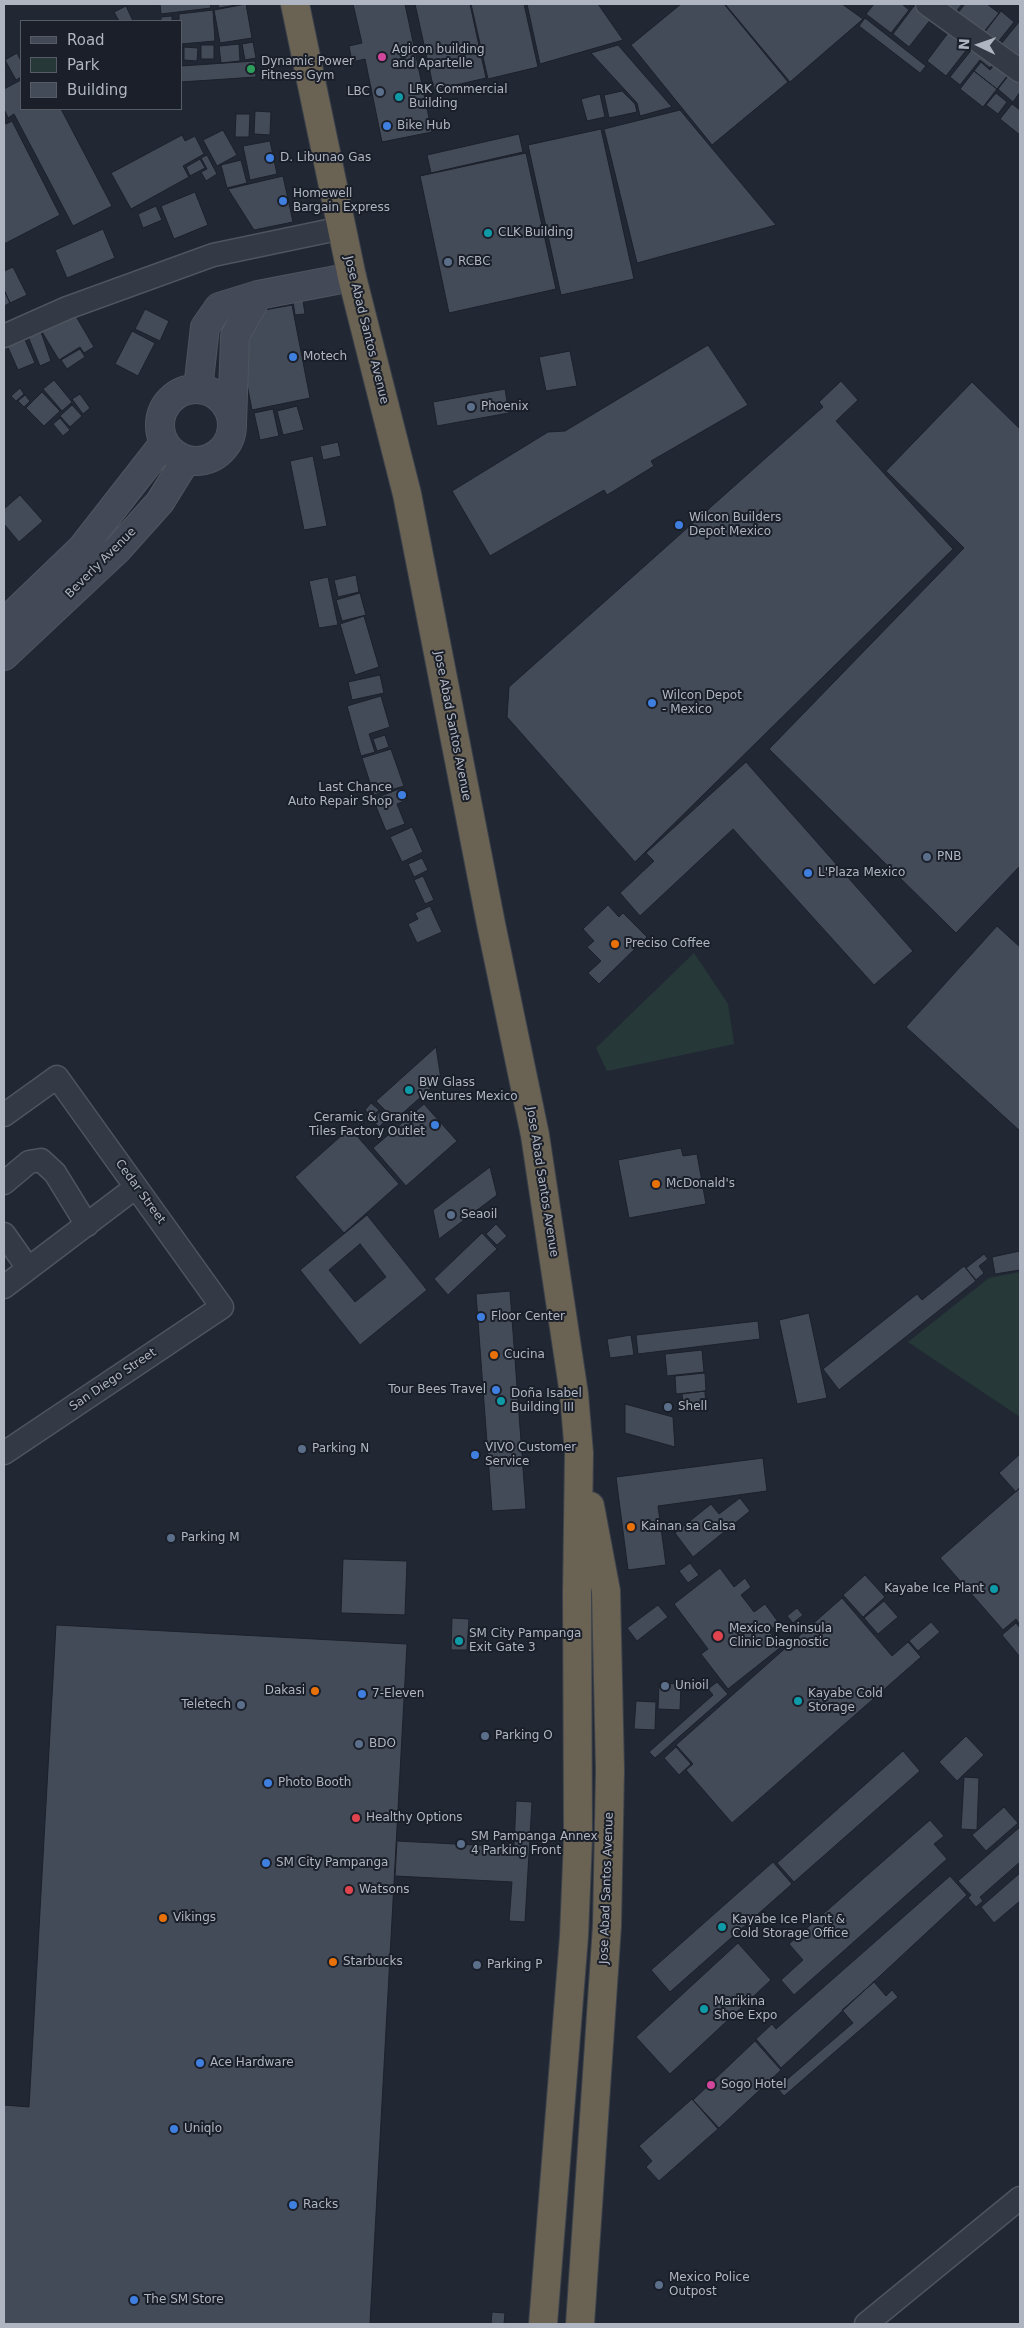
<!DOCTYPE html>
<html>
<head>
<meta charset="utf-8">
<style>
  body { margin:0 }
  #map { position:relative; width:1024px; height:2328px; overflow:hidden; background:#212834; font-family:"DejaVu Sans",sans-serif }
  canvas { display:block }
  .frame { position:absolute; inset:0; border:5px solid #afb5c1; pointer-events:none }
  .legend { position:absolute; left:20px; top:20px; width:162px; height:90px; box-sizing:border-box; background:#1a1f29; border:1px solid #565b66; margin:0; padding:6px 9px; list-style:none; font-size:15px; color:#afb5c1 }
  .legend li { display:flex; align-items:center; gap:10px; height:25px }
  .legend b { width:25px; border:1px solid #565b66 }
  .north { position:absolute; left:954px; top:20px; width:50px; height:50px; -webkit-text-stroke:4px #1a1f29; paint-order:stroke; rotate:273deg; font-size:14px; font-weight:700; line-height:20px; text-align:center; color:#afb5c1 }
  .north::after { content:''; display:block; margin:auto; width:18px; height:22px; background:#afb5c1; clip-path:polygon(50% 0,100% 100%,50% 72%,0 100%) }
</style>
</head>
<body>
<div id="map">
<canvas width="1024" height="2328"></canvas>
<div class="frame"></div>
<ul class="legend">
<li><b style="height:6px;background:#434957"></b>Road</li>
<li><b style="height:14px;background:#273839"></b>Park</li>
<li><b style="height:14px;background:#434b58"></b>Building</li>
</ul>
<div class="north">N</div>
</div>
<script>
const ctx = document.querySelector('canvas').getContext('2d');
ctx.lineJoin = 'round';
function fillPath(path, color) { ctx.fillStyle = color; ctx.fill(path, 'evenodd'); }
const toPath = rows => new Path2D(rows.map(r => 'M' + r).join(''));
function trace(path, color, width, dash) { ctx.strokeStyle = color; ctx.lineWidth = width; ctx.lineCap = dash ? 'butt' : 'round'; ctx.setLineDash(dash || []); ctx.stroke(path); }
function label(font, color, halo, rows, align = 'center') {
  ctx.font = font + ' "DejaVu Sans",sans-serif'; ctx.lineWidth = 4; ctx.setLineDash([]); ctx.textBaseline = 'middle'; ctx.strokeStyle = halo; ctx.fillStyle = color; for (const [text, x, y, turn = 0] of rows) {
    ctx.save(); ctx.translate(x, y); ctx.rotate((+turn || 0) * Math.PI / 180); ctx.textAlign = isNaN(turn) ? turn : align; if (halo) ctx.strokeText(text, 0, 0); ctx.fillText(text, 0, 0); ctx.restore();
  }
}
fillPath(toPath([
  [694,953,728,1004,734,1044,607,1071,596,1048],
  [1020,1272,1020,1417,908,1342,989,1278]
]), '#273839');
const building = toPath([
  [160,4,210,4,211,8,161,14,160,4],
  [218,4,241,4,219,8,218,4],
  [246,4,252,38,220,43,214,10,246,4],
  [353,4,405,4,432,132,382,142,365,59,352,62,349,46,362,43,353,4],
  [415,4,470,4,486,78,434,90,415,4],
  [471,4,524,4,538,67,488,79,471,4],
  [527,4,598,4,623,40,540,64,527,4],
  [681,4,724,4,788,82,712,145,631,45,681,4],
  [725,4,842,4,863,19,790,82,725,4],
  [874,4,902,4,909,10,891,33,866,14,874,4],
  [935,4,962,4,952,17,935,4],
  [965,4,987,4,999,13,979,38,954,18,965,4],
  [126,6,133,21,119,21,114,12,126,6],
  [914,6,931,19,909,47,893,34,914,6],
  [213,10,215,41,181,44,181,21,179,21,179,14,213,10],
  [1001,11,1014,22,994,47,981,37,1001,11],
  [172,16,172,21,161,21,161,17,172,16],
  [865,18,926,66,920,73,859,26,865,18],
  [1019,22,1020,22,1020,68,997,49,1019,22],
  [948,33,968,48,946,76,927,61,948,33],
  [253,42,256,58,245,60,242,44,253,42],
  [239,44,240,61,221,63,219,46,239,44],
  [201,45,214,45,214,59,201,59,201,45],
  [618,45,672,107,640,116,637,103,591,53,618,45],
  [184,47,198,48,197,61,184,60,184,47],
  [973,48,997,59,990,68,980,60,960,85,950,77,973,48],
  [17,53,21,61,21,77,16,80,5,60,17,53],
  [998,60,1011,71,997,89,974,71,981,62,990,70,998,60],
  [255,61,256,77,181,82,181,66,255,61],
  [974,71,997,89,983,107,960,89,974,71],
  [1012,71,1020,78,1020,92,1013,102,998,89,1012,71],
  [21,80,21,109,61,109,112,206,73,226,14,114,8,118,4,109,4,89,21,80],
  [622,91,635,104,637,112,609,118,604,95,622,91],
  [996,93,1007,102,998,114,986,105,996,93],
  [600,94,605,117,587,121,581,99,600,94],
  [1012,104,1020,110,1020,135,1000,119,1012,104],
  [680,110,776,225,637,263,604,129,680,110],
  [255,111,271,112,270,135,254,134,255,111],
  [236,114,250,114,249,137,235,137,236,114],
  [4,120,6,124,12,121,60,215,4,244,4,120],
  [601,129,634,279,561,295,528,145,601,129],
  [223,130,237,155,217,166,203,140,223,130],
  [519,134,523,152,431,173,427,155,519,134],
  [182,135,185,141,195,136,204,154,183,166,189,177,131,209,111,173,182,135],
  [270,141,277,174,250,180,243,146,270,141],
  [526,153,556,289,449,313,420,176,526,153],
  [207,155,217,174,206,181,201,172,207,169,201,158,207,155],
  [200,159,205,168,190,176,186,167,200,159],
  [241,160,247,183,227,188,221,165,241,160],
  [283,176,293,222,254,230,228,189,283,176],
  [195,192,208,225,174,239,161,206,195,192],
  [156,206,162,220,143,228,138,214,156,206],
  [103,229,115,258,67,278,55,250,103,229],
  [13,267,27,295,10,303,4,290,4,271,13,267],
  [4,290,10,303,4,306,4,290],
  [302,294,305,314,295,315,293,301,302,294],
  [292,305,310,398,252,410,238,338,248,313,292,305],
  [145,309,169,321,160,341,135,329,145,309],
  [74,313,94,347,84,353,80,347,59,360,42,332,74,313],
  [40,329,51,361,40,366,27,334,40,329],
  [132,331,155,343,138,376,115,364,132,331],
  [23,335,35,363,18,370,6,343,23,335],
  [708,345,748,405,651,461,654,466,607,495,604,490,490,556,452,491,548,432,565,431,708,345],
  [80,349,85,357,67,369,61,360,80,349],
  [570,351,577,386,546,391,539,357,570,351],
  [54,380,72,402,62,411,43,389,54,380],
  [841,381,858,400,836,421,953,549,635,862,507,717,509,687,823,407,819,402,841,381],
  [972,382,1020,429,1020,866,956,933,769,749,964,548,886,471,972,382],
  [20,388,24,394,16,401,11,396,20,388],
  [505,389,509,413,437,426,433,402,505,389],
  [42,392,60,411,44,426,26,408,42,392],
  [80,394,90,408,83,414,72,399,80,394],
  [25,395,30,401,24,407,18,401,25,395],
  [72,405,82,416,70,427,60,416,72,405],
  [297,406,304,430,283,435,277,411,297,406],
  [273,409,279,436,260,440,254,413,273,409],
  [60,418,70,430,63,436,53,424,60,418],
  [338,442,341,456,323,460,320,446,338,442],
  [313,456,327,526,304,530,290,461,313,456],
  [20,495,43,521,19,542,4,524,4,509,20,495],
  [356,575,359,592,338,597,334,580,356,575],
  [328,577,338,625,319,628,309,581,328,577],
  [360,593,366,615,342,621,336,600,360,593],
  [364,616,379,667,355,675,340,624,364,616],
  [380,675,384,693,352,700,348,682,380,675],
  [381,696,390,727,369,734,375,752,361,756,347,706,381,696],
  [385,735,389,747,377,751,373,739,385,735],
  [391,749,404,786,374,795,362,758,391,749],
  [746,762,913,951,874,985,733,829,640,916,620,893,654,861,646,853,746,762],
  [402,788,407,800,397,804,405,824,386,831,373,799,402,788],
  [412,827,423,852,402,862,390,837,412,827],
  [422,858,428,870,414,877,408,864,422,858],
  [423,876,434,900,425,904,414,880,423,876],
  [608,905,619,917,623,913,647,937,599,984,588,973,601,961,587,947,594,941,583,929,608,905],
  [430,906,442,932,417,943,408,924,418,919,415,913,430,906],
  [997,926,1020,947,1020,1131,906,1027,997,926],
  [436,1047,441,1079,395,1120,376,1101,436,1047],
  [371,1103,379,1110,372,1117,365,1110,371,1103],
  [424,1104,457,1141,406,1186,373,1148,424,1104],
  [381,1111,388,1118,379,1127,372,1120,381,1111],
  [350,1128,399,1184,344,1233,295,1177,350,1128],
  [681,1148,683,1156,697,1154,706,1204,629,1218,618,1160,681,1148],
  [490,1167,497,1195,439,1239,433,1210,490,1167],
  [367,1215,427,1290,360,1345,300,1270,367,1215],
  [360,1244,386,1277,355,1302,329,1270,360,1244],
  [496,1224,507,1236,497,1245,486,1234,496,1224],
  [482,1233,497,1249,448,1295,434,1279,482,1233],
  [1020,1251,1020,1270,995,1274,992,1257,1020,1251],
  [984,1254,988,1259,979,1266,984,1273,976,1280,966,1268,984,1254],
  [964,1266,976,1281,839,1390,823,1369,917,1294,922,1300,964,1266],
  [510,1291,526,1509,492,1511,476,1294,510,1291],
  [809,1313,827,1398,797,1404,779,1320,809,1313],
  [758,1321,760,1339,638,1354,636,1335,758,1321],
  [631,1335,634,1355,610,1358,607,1339,631,1335],
  [702,1350,704,1372,667,1376,665,1354,702,1350],
  [705,1373,706,1391,676,1394,675,1376,705,1373],
  [705,1391,706,1409,684,1411,682,1394,705,1391],
  [625,1404,673,1417,675,1447,625,1433,625,1404],
  [1020,1454,1020,1487,1016,1492,999,1473,1020,1454],
  [763,1458,767,1491,658,1506,666,1565,628,1570,616,1477,763,1458],
  [1020,1488,1020,1625,1016,1619,1003,1630,940,1558,1020,1488],
  [740,1498,750,1511,693,1557,675,1533,711,1504,719,1514,740,1498],
  [343,1559,407,1561,405,1615,341,1613,343,1559],
  [690,1563,699,1575,688,1583,679,1571,690,1563],
  [720,1568,734,1587,745,1578,751,1587,741,1595,754,1612,765,1604,779,1623,769,1631,781,1647,728,1689,701,1654,708,1649,674,1604,720,1568],
  [865,1575,885,1597,863,1617,843,1595,865,1575],
  [842,1598,892,1656,908,1642,921,1657,732,1823,686,1770,693,1764,676,1745,842,1598],
  [884,1601,898,1617,878,1634,864,1618,884,1601],
  [658,1605,668,1617,637,1641,627,1628,658,1605],
  [797,1608,803,1615,793,1623,787,1616,797,1608],
  [452,1618,469,1619,467,1650,451,1650,452,1618],
  [931,1622,940,1632,918,1651,909,1641,931,1622],
  [1016,1623,1020,1628,1020,1657,1002,1635,1016,1623],
  [56,1625,407,1644,370,2324,4,2324,4,2105,29,2107,56,1625],
  [717,1682,728,1694,655,1758,649,1752,713,1695,708,1689,717,1682],
  [659,1683,681,1684,680,1710,658,1709,659,1683],
  [636,1701,656,1702,655,1730,634,1729,636,1701],
  [966,1736,984,1755,957,1781,939,1762,966,1736],
  [676,1747,691,1764,679,1775,664,1758,676,1747],
  [903,1751,920,1771,794,1882,777,1863,903,1751],
  [964,1777,979,1778,977,1830,961,1829,964,1777],
  [516,1801,532,1802,525,1922,509,1921,512,1882,395,1876,397,1841,514,1847,516,1801],
  [1004,1807,1018,1823,986,1851,972,1835,1004,1807],
  [930,1820,944,1836,934,1844,947,1859,794,1995,781,1980,803,1960,789,1944,930,1820],
  [1020,1827,1020,1862,980,1897,983,1901,976,1907,968,1898,971,1895,958,1881,1020,1827],
  [773,1862,792,1884,670,1992,651,1970,773,1862],
  [1020,1873,1020,1901,994,1923,981,1907,1020,1873],
  [950,1876,967,1895,781,2068,756,2039,772,2024,776,2029,950,1876],
  [738,1943,771,1980,670,2074,636,2037,738,1943],
  [874,1982,886,1996,892,1990,898,1997,784,2096,777,2088,853,2023,842,2010,874,1982],
  [755,2041,781,2070,719,2128,693,2100,755,2041],
  [692,2099,718,2129,659,2181,646,2167,652,2161,639,2146,692,2099],
  [492,2312,505,2313,504,2324,491,2324,492,2312]
]);
fillPath(building, '#434b58');
trace(building, '#1c212b', 1);
const street = toPath([
  [927,4,1020,71],
  [4,336,67,308,213,255,342,228],
  [4,1115,57,1077,222,1307,4,1453],
  [4,1183,29,1162,41,1160,55,1173,87,1225],
  [4,1234,28,1268],
  [4,1287,136,1187],
  [866,2324,1020,2198]
]);
const secondary = toPath([
  [198,389,205,327,219,307,258,295,352,277],
  '160 425a36 36 0 1 1 72 0a36 36 0 1 1-72 0Z',
  [232,423,235,336,258,295],
  [4,623,82,548,164,443],
  [4,656,118,549,160,502,186,460]
]);
const highway = toPath([
  [295,4,352,277,407,494,491,924,535,1135,574,1394,579,1453,577,1593,578,1838,574,1936,543,2324],
  [580,2324,607,1926,610,1770,606,1591,590,1506]
]);
trace(street, '#4f555f', 25);
trace(secondary, '#4f555f', 30);
trace(highway, '#3c424c', 30);
trace(street, '#343a45', 22);
trace(secondary, '#434957', 28);
trace(highway, '#6a6252', 28);
for (const [x, y, r, color] of [
  [382,57,5,"#d1479c"],
  [251,69,5,"#2e9e5b"],
  [380,92,5,"#5c6f8a"],
  [399,97,5,"#0f9aa8"],
  [387,126,5,"#3f7fe0"],
  [270,158,5,"#3f7fe0"],
  [283,201,5,"#3f7fe0"],
  [488,233,5,"#0f9aa8"],
  [448,262,5,"#5c6f8a"],
  [293,357,5,"#3f7fe0"],
  [471,407,5,"#5c6f8a"],
  [679,525,5,"#3f7fe0"],
  [652,703,5,"#3f7fe0"],
  [402,795,5,"#3f7fe0"],
  [927,857,5,"#5c6f8a"],
  [808,873,5,"#3f7fe0"],
  [615,944,5,"#e8710a"],
  [409,1090,5,"#0f9aa8"],
  [435,1125,5,"#3f7fe0"],
  [656,1184,5,"#e8710a"],
  [451,1215,5,"#5c6f8a"],
  [481,1317,5,"#3f7fe0"],
  [494,1355,5,"#e8710a"],
  [496,1390,5,"#3f7fe0"],
  [501,1401,5,"#0f9aa8"],
  [668,1407,5,"#5c6f8a"],
  [302,1449,5,"#5c6f8a"],
  [475,1455,5,"#3f7fe0"],
  [631,1527,5,"#e8710a"],
  [171,1538,5,"#5c6f8a"],
  [994,1589,5,"#0f9aa8"],
  [718,1636,6,"#e0444e"],
  [459,1641,5,"#0f9aa8"],
  [665,1686,5,"#5c6f8a"],
  [315,1691,5,"#e8710a"],
  [362,1694,5,"#3f7fe0"],
  [798,1701,5,"#0f9aa8"],
  [241,1705,5,"#5c6f8a"],
  [485,1736,5,"#5c6f8a"],
  [359,1744,5,"#5c6f8a"],
  [268,1783,5,"#3f7fe0"],
  [356,1818,5,"#e0444e"],
  [461,1844,5,"#5c6f8a"],
  [266,1863,5,"#3f7fe0"],
  [349,1890,5,"#e0444e"],
  [163,1918,5,"#e8710a"],
  [722,1927,5,"#0f9aa8"],
  [333,1962,5,"#e8710a"],
  [477,1965,5,"#5c6f8a"],
  [704,2009,5,"#0f9aa8"],
  [200,2063,5,"#3f7fe0"],
  [711,2085,5,"#d1479c"],
  [174,2129,5,"#3f7fe0"],
  [293,2205,5,"#3f7fe0"],
  [659,2285,5,"#5c6f8a"],
  [134,2300,5,"#3f7fe0"]
]) { const dot = new Path2D(); dot.arc(x, y, r, 0, 2 * Math.PI); ctx.fillStyle = color; ctx.fill(dot); trace(dot, '#1a1f29', 2); }
label('12px', '#afb5c1', '#1a1f29', [
  ["Agicon building",392,50],
  ["and Apartelle",392,64],
  ["Dynamic Power",261,62],
  ["Fitness Gym",261,76],
  ["LRK Commercial",409,90],
  ["Building",409,104],
  ["LBC",370,92,"right"],
  ["Bike Hub",397,126],
  ["D. Libunao Gas",280,158],
  ["Homewell",293,194],
  ["Bargain Express",293,208],
  ["CLK Building",498,233],
  ["RCBC",458,262],
  ["Motech",303,357],
  ["Phoenix",481,407],
  ["Wilcon Builders",689,518],
  ["Depot Mexico",689,532],
  ["Wilcon Depot",662,696],
  ["- Mexico",662,710],
  ["Last Chance",392,788,"right"],
  ["Auto Repair Shop",392,802,"right"],
  ["PNB",937,857],
  ["L'Plaza Mexico",818,873],
  ["Preciso Coffee",625,944],
  ["BW Glass",419,1083],
  ["Ventures Mexico",419,1097],
  ["Ceramic & Granite",425,1118,"right"],
  ["Tiles Factory Outlet",425,1132,"right"],
  ["McDonald's",666,1184],
  ["Seaoil",461,1215],
  ["Floor Center",491,1317],
  ["Cucina",504,1355],
  ["Tour Bees Travel",486,1390,"right"],
  ["Doña Isabel",511,1394],
  ["Building III",511,1408],
  ["Shell",678,1407],
  ["VIVO Customer",485,1448],
  ["Service",485,1462],
  ["Parking N",312,1449],
  ["Kainan sa Calsa",641,1527],
  ["Parking M",181,1538],
  ["Kayabe Ice Plant",984,1589,"right"],
  ["Mexico Peninsula",729,1629],
  ["Clinic Diagnostic",729,1643],
  ["SM City Pampanga",469,1634],
  ["Exit Gate 3",469,1648],
  ["Unioil",675,1686],
  ["Dakasi",305,1691,"right"],
  ["7-Eleven",372,1694],
  ["Kayabe Cold",808,1694],
  ["Storage",808,1708],
  ["Teletech",231,1705,"right"],
  ["Parking O",495,1736],
  ["BDO",369,1744],
  ["Photo Booth",278,1783],
  ["Healthy Options",366,1818],
  ["SM Pampanga Annex",471,1837],
  ["4 Parking Front",471,1851],
  ["SM City Pampanga",276,1863],
  ["Watsons",359,1890],
  ["Vikings",173,1918],
  ["Kayabe Ice Plant &",732,1920],
  ["Cold Storage Office",732,1934],
  ["Starbucks",343,1962],
  ["Parking P",487,1965],
  ["Marikina",714,2002],
  ["Shoe Expo",714,2016],
  ["Ace Hardware",210,2063],
  ["Sogo Hotel",721,2085],
  ["Uniqlo",184,2129],
  ["Racks",303,2205],
  ["Mexico Police",669,2278],
  ["Outpost",669,2292],
  ["The SM Store",144,2300]
], 'left');
label('12px', '#afb5c1', '#1a1f29', [
  ["Jose Abad Santos Avenue",366,330,76],
  ["Beverly Avenue",101,563,-45],
  ["Jose Abad Santos Avenue",452,726,79],
  ["Jose Abad Santos Avenue",542,1182,81],
  ["Cedar Street",140,1192,54],
  ["San Diego Street",113,1380,-34],
  ["Jose Abad Santos Avenue",607,1888,-88]
]);
</script>
</body>
</html>
